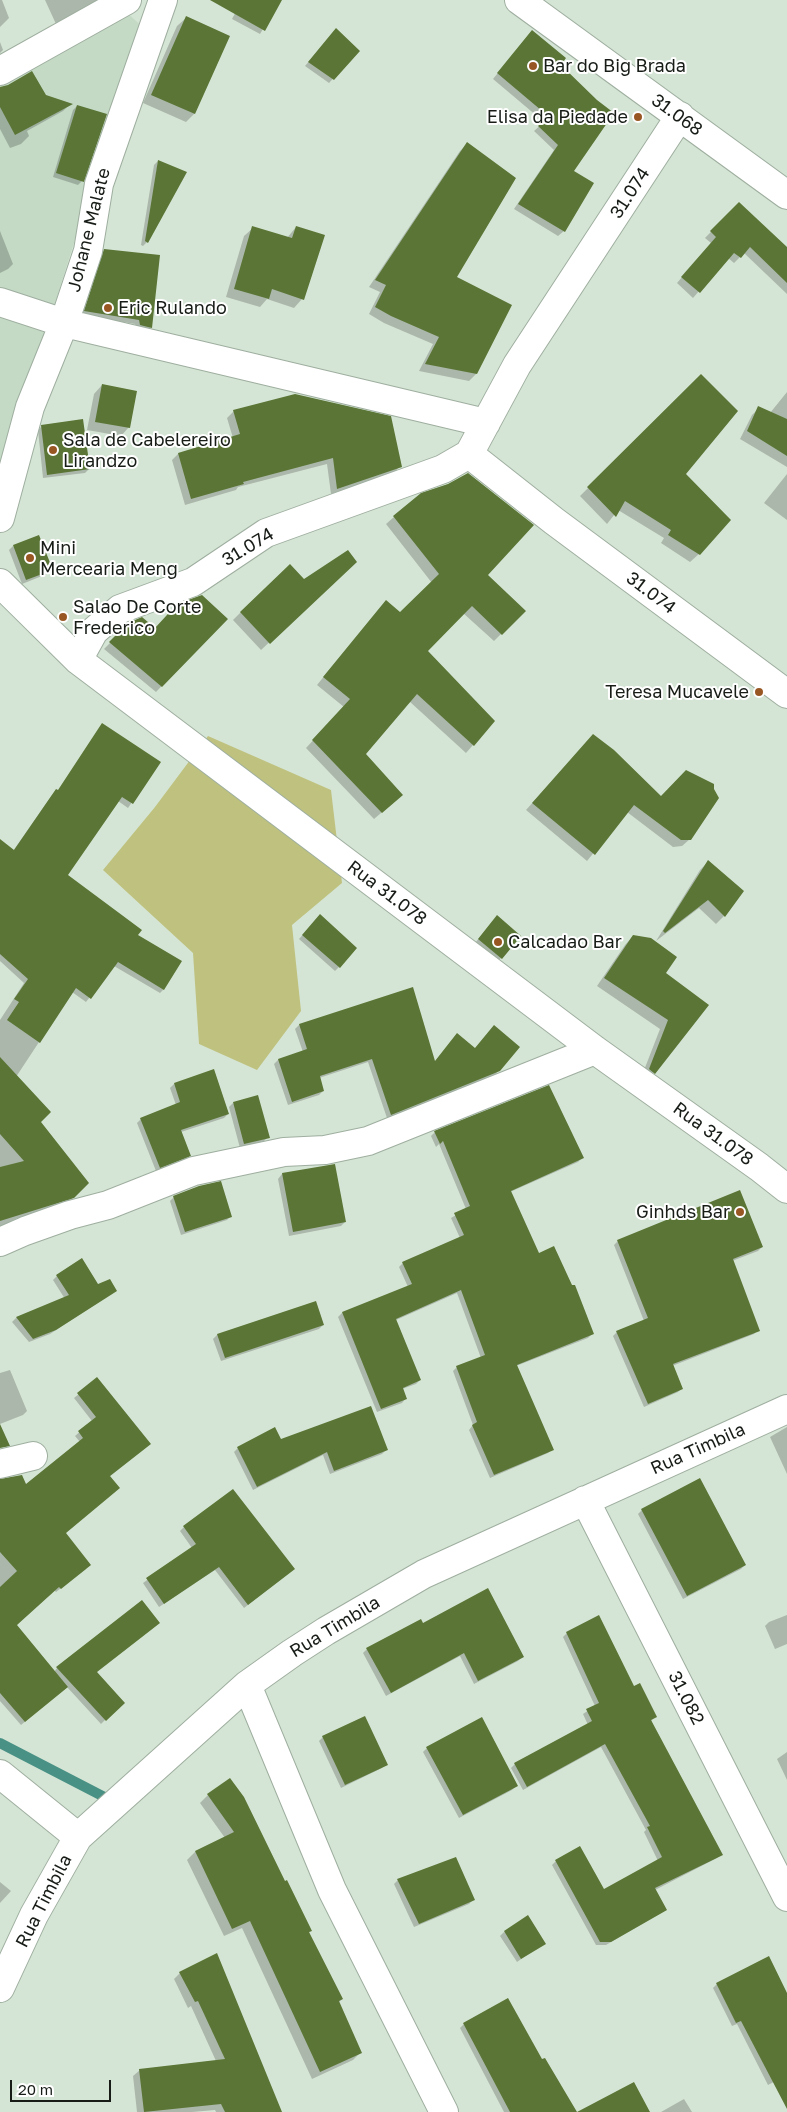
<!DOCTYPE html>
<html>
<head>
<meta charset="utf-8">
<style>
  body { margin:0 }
  #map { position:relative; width:787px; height:2112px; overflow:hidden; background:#d5e5d5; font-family:"Golos Text",sans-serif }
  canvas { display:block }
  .scale { position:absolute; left:10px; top:2080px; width:101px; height:22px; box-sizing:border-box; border:2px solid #171c17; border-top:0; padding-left:6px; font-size:15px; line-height:18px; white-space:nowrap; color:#171c17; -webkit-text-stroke:4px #fff; paint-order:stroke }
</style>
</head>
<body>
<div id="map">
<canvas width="787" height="2112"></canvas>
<div class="scale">20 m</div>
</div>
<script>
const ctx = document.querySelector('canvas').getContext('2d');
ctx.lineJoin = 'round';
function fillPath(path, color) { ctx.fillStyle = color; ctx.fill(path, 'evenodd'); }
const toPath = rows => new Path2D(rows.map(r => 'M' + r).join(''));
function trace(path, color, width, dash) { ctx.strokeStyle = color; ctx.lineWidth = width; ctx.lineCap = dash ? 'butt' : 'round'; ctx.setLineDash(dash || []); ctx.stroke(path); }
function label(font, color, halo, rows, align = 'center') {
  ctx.font = font + ' "Golos Text",sans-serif'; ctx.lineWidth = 4; ctx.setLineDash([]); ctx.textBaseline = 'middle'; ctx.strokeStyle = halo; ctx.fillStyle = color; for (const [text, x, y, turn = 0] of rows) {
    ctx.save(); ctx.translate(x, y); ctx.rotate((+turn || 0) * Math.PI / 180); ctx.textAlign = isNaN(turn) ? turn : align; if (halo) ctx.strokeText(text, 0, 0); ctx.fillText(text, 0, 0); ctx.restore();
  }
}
fillPath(toPath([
  [124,10,146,30,121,93,40,351,0,466,0,78]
]), '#c4dac5');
fillPath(toPath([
  [208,736,331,790,342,883,292,925,301,1011,257,1070,199,1044,193,953,103,870,155,807]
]), '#bfc27f');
fillPath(toPath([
  [0,0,2,0,9,18,0,27],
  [45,0,98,0,56,24],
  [242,0,280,0,260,34,232,19],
  [186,18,228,37,194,114,186,122,143,103,177,26],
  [332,34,359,51,329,83,305,66],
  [527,37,559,65,572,172,592,184,564,231,558,236,514,209,554,150,534,131,544,122,493,79],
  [0,42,3,50,0,53],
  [0,88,45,96,70,104,63,111,27,131,29,136,21,144,10,148,0,129],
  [77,106,82,181,78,185,53,177,73,110],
  [467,144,455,278,476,374,469,381,419,371,433,344,384,323,369,314,380,292,369,287,460,151],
  [158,161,147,242,143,246,141,245,154,165],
  [739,203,787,249,787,294,744,253,734,263,728,258,693,298,677,283,711,243,705,238],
  [296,227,323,236,302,299,294,308,267,299,260,307,226,297,244,236,253,228,287,238],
  [0,231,13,264,8,269,0,273],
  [105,251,151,327,147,331,137,329,135,324,81,315,100,255],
  [701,376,684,474,699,554,690,562,661,543,664,538,618,510,607,524,580,496],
  [102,385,129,427,121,436,87,430,94,394],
  [787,392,787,467,740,439,752,415,759,408,770,413],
  [234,411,400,466,394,473,331,494,327,464,238,487,236,490,185,505,172,460,178,454,233,438,227,418],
  [42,426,89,469,85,473,43,478,38,430],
  [787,474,787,520,764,503],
  [394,517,524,611,494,641,463,613,426,651,473,745,466,753,409,701,365,754,394,802,374,819,306,748,344,707,317,685,379,609,400,614,432,583,386,524],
  [13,546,51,570,47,574,22,584,9,550],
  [348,569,261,650,233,620,241,612],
  [226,619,156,692,104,649,129,624,155,630],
  [586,743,690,839,682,846,673,847,627,812,587,861,526,810],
  [159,762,128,808,118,801,66,875,136,936,164,989,160,993,114,966,86,1002,72,992,16,1077,39,1122,87,1183,68,1202,15,1219,0,1227,0,1020,24,983,0,961,0,841,13,851,52,795],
  [708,862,724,916,716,924,699,908,656,941,700,870],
  [316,920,339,967,335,971,299,939],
  [493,921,501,958,497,962,475,943],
  [633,936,664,974,707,1005,646,1081,641,1078,660,1029,597,986,625,945],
  [299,1025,434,1062,475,1050,499,1070,495,1075,387,1118,368,1062,319,1078,323,1091,319,1095,288,1105,274,1064,278,1060,303,1052,295,1029],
  [174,1084,228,1114,224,1118,181,1132,190,1155,186,1159,156,1171,137,1123,141,1119,176,1105,170,1088],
  [233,1103,268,1137,264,1141,240,1148,229,1107],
  [435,1132,582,1158,578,1162,510,1192,538,1254,592,1334,588,1338,516,1366,552,1449,548,1453,490,1478,469,1430,473,1425,453,1371,457,1367,481,1358,457,1293,396,1320,420,1380,416,1384,402,1389,406,1398,402,1403,377,1412,338,1317,342,1313,408,1287,399,1267,403,1263,460,1238,451,1218,466,1209,439,1144,436,1147,431,1136],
  [334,1165,345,1222,341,1226,289,1236,278,1179,282,1174],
  [174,1197,231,1216,227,1220,181,1235,170,1201],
  [618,1241,762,1247,758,1251,732,1261,758,1330,754,1334,672,1366,682,1388,678,1392,644,1407,613,1336,617,1332,644,1321,614,1245],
  [57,1276,98,1285,111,1294,50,1334,29,1342,12,1322,16,1318,65,1299,53,1280],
  [323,1325,319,1329,221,1361,213,1339,217,1335],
  [10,1370,27,1411,23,1415,0,1424,0,1373],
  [97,1379,145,1448,109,1477,65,1533,86,1569,56,1592,54,1590,16,1625,54,1672,57,1668,95,1673,123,1702,101,1724,67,1687,21,1725,0,1701,0,1493,25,1486,80,1442,75,1436,92,1421,74,1398],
  [787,1427,787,1474,770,1437],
  [281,1441,386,1450,382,1454,330,1474,323,1455,253,1490,234,1452,238,1448],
  [642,1510,745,1565,741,1569,683,1599,638,1514],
  [184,1527,289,1573,244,1608,215,1570,159,1607,143,1583,192,1548,180,1531],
  [787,1615,787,1644,775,1649,765,1626,769,1622],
  [422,1624,522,1657,518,1661,474,1684,460,1656,386,1696,363,1653,367,1649],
  [567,1633,634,1687,655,1717,651,1721,721,1854,717,1858,655,1890,666,1910,606,1945,596,1945,552,1865,556,1861,604,1890,658,1861,644,1832,646,1830,601,1747,523,1790,511,1768,515,1764,588,1725,583,1714,595,1706,563,1637],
  [323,1737,386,1764,382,1768,341,1788,319,1741],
  [427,1748,516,1786,512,1790,459,1818,423,1752],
  [787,1752,787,1780,777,1759],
  [208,1795,284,1883,311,1931,308,1933,342,1999,338,2003,361,2052,353,2060,312,2079,242,1928,224,1936,187,1860,195,1852,225,1838,200,1803],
  [398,1880,473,1900,469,1904,414,1927,394,1884],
  [0,1882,11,1891,0,1903],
  [504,1932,544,1943,517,1962,500,1936],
  [180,1973,280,2112,216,2112,215,2110,192,2112,137,2112,133,2076,140,2070,216,2061,191,2006,188,2008,174,1979],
  [717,1984,787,1996,787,2075,768,2085,737,2024,732,2026,713,1988],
  [464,2024,542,2061,576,2112,504,2112,460,2028],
  [684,2099,692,2112,661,2112]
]), '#0003');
trace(toPath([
  [0,1743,114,1802]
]), '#499185', 10);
fillPath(toPath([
  [210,0,282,0,265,31],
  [186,16,230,36,195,114,151,95],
  [336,28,360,51,334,80,308,62],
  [532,30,566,58,561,65,597,100,614,113,574,171,594,183,565,232,518,204,558,145,538,126,548,116,497,73],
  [32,71,46,95,73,104,15,135,0,107,0,87,8,85],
  [77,105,107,114,84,182,56,173],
  [467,142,516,178,457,277,512,305,477,374,425,364,439,337,391,316,375,307,386,285,375,280],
  [158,160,187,172,148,243,145,241],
  [739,202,787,247,787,283,750,247,741,258,734,253,700,293,681,277,716,237,710,231],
  [252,226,292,238,296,226,325,235,304,300,272,289,269,299,234,289],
  [104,249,160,255,152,328,140,325,139,320,84,311],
  [701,374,738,411,686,474,731,520,700,555,668,535,671,530,625,501,616,517,587,487],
  [102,384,137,391,130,428,95,422],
  [295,394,391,416,402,467,337,489,333,458,243,482,244,484,191,499,178,453,240,434,233,410],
  [758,406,787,419,787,456,747,431],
  [83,419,90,469,47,475,41,425],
  [468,473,534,525,488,575,526,611,502,635,472,606,428,651,495,721,474,746,417,694,366,754,403,795,382,813,312,740,350,699,323,677,386,600,400,612,439,574,393,516,421,493,448,484],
  [39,535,53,570,26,580,13,545],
  [348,550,357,562,270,644,240,612,290,564,304,579],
  [202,595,228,619,162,687,109,642,128,623,142,617,155,628,177,604],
  [102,723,161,762,133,804,122,797,68,875,142,930,138,935,182,961,164,990,118,962,91,999,76,988,40,1043,7,1020,19,1002,14,999,28,979,0,954,0,839,14,850,56,789,58,790],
  [593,734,614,750,661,796,686,770,714,784,714,789,719,798,691,840,681,840,634,805,595,855,532,803],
  [708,860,744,891,725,917,708,900,665,933,663,931],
  [320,914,357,948,340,968,302,935],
  [497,915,521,936,502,959,478,939],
  [633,935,651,938,677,957,666,973,709,1005,655,1074,649,1069,668,1020,604,978],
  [413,987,435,1061,457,1033,475,1048,494,1025,520,1047,500,1071,391,1115,372,1059,320,1076,324,1091,292,1102,278,1059,307,1049,299,1024],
  [0,1057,51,1112,41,1122,89,1183,74,1198,0,1221,0,1167,24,1161,0,1134],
  [214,1069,229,1114,181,1130,191,1156,160,1168,140,1118,180,1102,174,1083],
  [549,1085,584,1158,511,1191,539,1253,554,1246,572,1285,575,1285,594,1334,517,1365,554,1450,494,1475,472,1425,477,1422,456,1366,485,1355,461,1290,396,1319,421,1380,403,1388,407,1399,381,1409,342,1312,412,1284,402,1262,464,1235,454,1213,470,1206,443,1141,440,1144,434,1131],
  [258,1095,270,1138,244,1144,233,1102],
  [335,1164,346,1222,293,1232,282,1173],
  [221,1181,232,1217,185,1232,173,1196,199,1186],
  [740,1190,763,1247,733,1259,760,1331,673,1364,683,1389,648,1404,616,1331,648,1318,617,1240],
  [82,1258,98,1284,110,1279,117,1291,56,1330,33,1339,16,1317,69,1295,56,1275],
  [316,1301,324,1325,225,1358,217,1334],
  [97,1377,151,1444,110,1476,120,1488,66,1533,91,1565,61,1589,59,1587,17,1625,68,1687,25,1722,0,1693,0,1587,17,1571,0,1552,0,1479,22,1475,26,1484,83,1438,78,1431,96,1417,77,1393],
  [371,1406,388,1450,334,1471,327,1452,257,1487,237,1447,275,1427,281,1439],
  [0,1424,10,1446,0,1448],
  [700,1478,746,1565,687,1596,641,1509],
  [233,1489,295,1569,248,1605,219,1567,164,1604,146,1578,196,1544,183,1526],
  [488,1588,524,1657,478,1681,464,1653,391,1693,366,1648,421,1619,423,1623],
  [142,1600,160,1623,97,1672,125,1703,106,1721,56,1667],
  [599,1615,634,1686,640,1683,657,1717,651,1720,723,1855,655,1888,667,1910,611,1942,600,1942,555,1860,580,1846,604,1889,662,1857,647,1827,650,1826,605,1744,527,1787,514,1763,592,1721,586,1709,599,1703,566,1632],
  [365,1716,388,1765,345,1785,322,1736],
  [482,1717,518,1786,463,1815,426,1747],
  [230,1778,244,1797,285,1881,287,1880,312,1931,309,1932,343,1999,339,2001,362,2053,320,2072,250,1921,232,1929,195,1851,234,1832,207,1794],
  [456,1857,475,1900,419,1924,397,1879],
  [528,1915,546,1944,521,1959,504,1931],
  [217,1953,282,2112,225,2112,221,2104,144,2112,139,2069,225,2059,198,2001,195,2002,179,1972],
  [769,1956,787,1993,787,2109,741,2021,736,2023,716,1983],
  [508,1998,542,2059,545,2058,577,2112,634,2082,650,2112,510,2112,463,2023]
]), '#5a7535');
const minor = toPath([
  [519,0,787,195],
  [0,71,127,0],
  [0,302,64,323,486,423],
  [469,454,554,521,787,694],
  [0,518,30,407,64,323,88,251,99,184,163,0],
  [0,583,78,660,595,1050,759,1167,787,1189],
  [78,660,94,631,120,609,193,582,266,533,443,469,469,454,517,365,680,116],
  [0,1242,25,1231,70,1215,108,1205,194,1171,284,1152,325,1150,368,1141,595,1050],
  [0,1464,33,1456],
  [585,1500,787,1897],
  [247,1685,332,1890,444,2112],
  [0,1774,78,1837],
  [0,1988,34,1915,78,1837,247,1685,292,1653,326,1631,424,1574,787,1409]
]);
trace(minor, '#9eae9f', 30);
trace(minor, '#fff', 28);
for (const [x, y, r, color] of [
  [533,66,5,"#985722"],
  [638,117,5,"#985722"],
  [108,308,5,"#985722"],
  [53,450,5,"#985722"],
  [30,558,5,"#985722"],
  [63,617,5,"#985722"],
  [759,692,5,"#985722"],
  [498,942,5,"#985722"],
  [740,1212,5,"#985722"]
]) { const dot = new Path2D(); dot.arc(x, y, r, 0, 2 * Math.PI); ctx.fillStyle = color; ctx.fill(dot); trace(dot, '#fff', 2); }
label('18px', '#171c17', '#fff', [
  ["Bar do Big Brada",543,66],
  ["Elisa da Piedade",628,117,"right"],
  ["Eric Rulando",118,308],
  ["Sala de Cabelereiro",63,440],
  ["Lirandzo",63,461],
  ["Mini",40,548],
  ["Mercearia Meng",40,569],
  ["Salao De Corte",73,607],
  ["Frederico",73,628],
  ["Teresa Mucavele",749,692,"right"],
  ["Calcadao Bar",508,942],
  ["Ginhds Bar",730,1212,"right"]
], 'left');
label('18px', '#171c17', '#fff', [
  ["31.068",677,115,36],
  ["31.074",630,193,-57],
  ["Johane Malate",89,230,-76],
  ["31.074",248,547,-31],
  ["31.074",651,593,37],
  ["Rua 31.078",387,893,37],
  ["Rua 31.078",713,1134,36],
  ["Rua Timbila",698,1449,-24],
  ["Rua Timbila",335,1627,-31],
  ["31.082",686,1698,63],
  ["Rua Timbila",44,1901,-63]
]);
</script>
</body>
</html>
